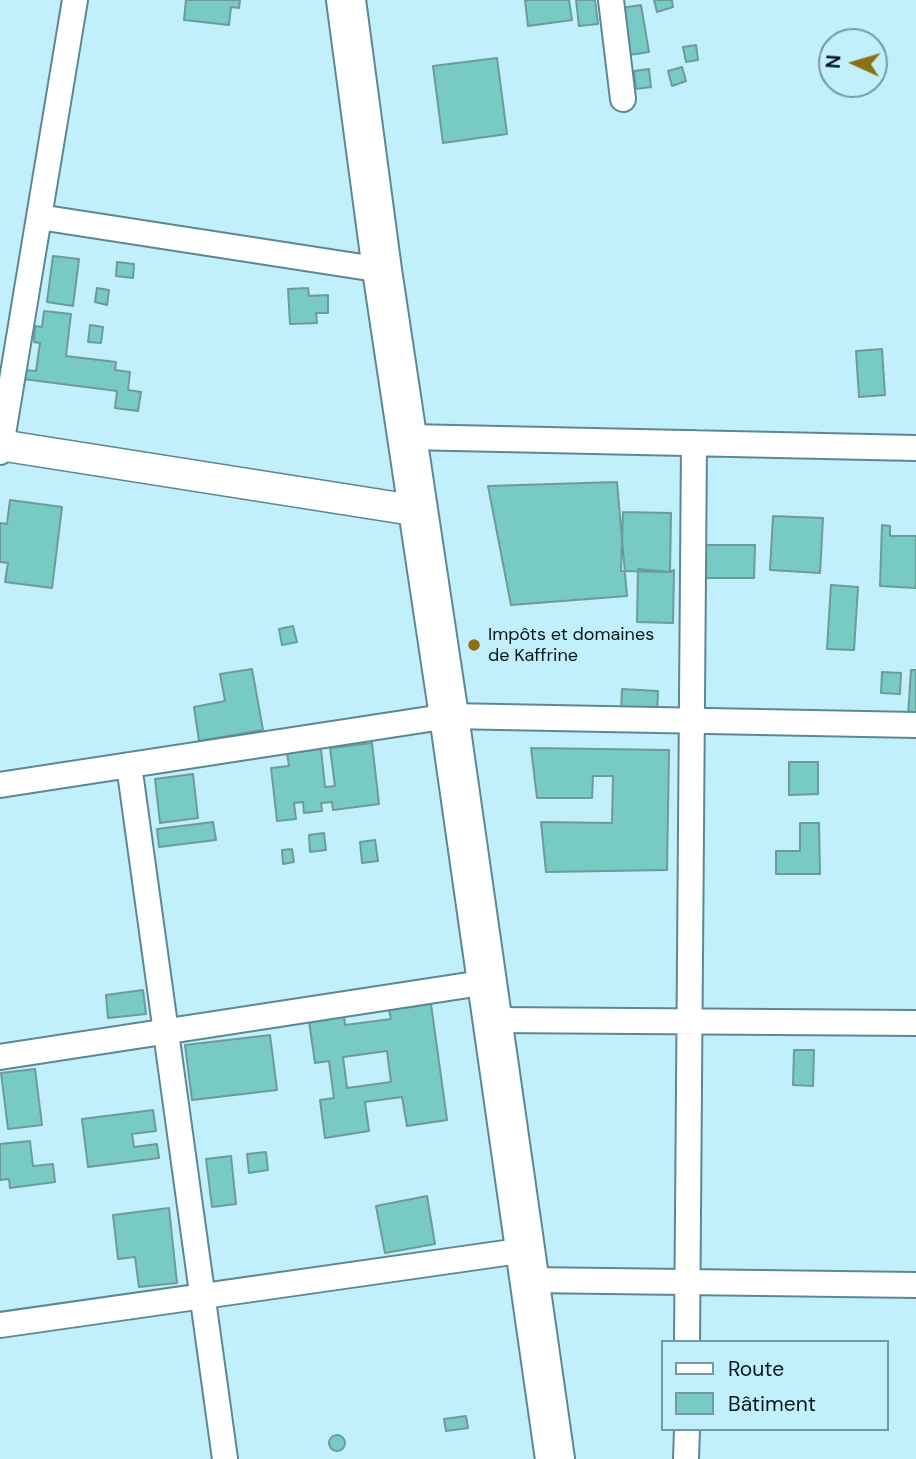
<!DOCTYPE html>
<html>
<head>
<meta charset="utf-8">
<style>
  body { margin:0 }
  #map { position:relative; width:916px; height:1459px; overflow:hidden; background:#c1effb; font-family:"DM Sans",sans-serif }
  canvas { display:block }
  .legend { position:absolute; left:661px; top:1340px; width:228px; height:91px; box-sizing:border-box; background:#c1effb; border:2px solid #7699a1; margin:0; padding:9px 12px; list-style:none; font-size:21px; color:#06181b }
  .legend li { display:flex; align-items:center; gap:14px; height:35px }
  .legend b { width:35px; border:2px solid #7699a1 }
  .north { position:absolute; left:818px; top:28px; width:70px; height:70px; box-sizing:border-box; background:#c1effb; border:2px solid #7699a1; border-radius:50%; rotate:274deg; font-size:19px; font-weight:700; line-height:28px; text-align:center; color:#06181b }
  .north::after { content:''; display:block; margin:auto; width:24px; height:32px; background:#8e7014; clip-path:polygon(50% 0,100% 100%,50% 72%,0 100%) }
</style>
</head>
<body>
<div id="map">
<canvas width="916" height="1459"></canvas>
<ul class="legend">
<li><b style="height:9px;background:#fff"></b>Route</li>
<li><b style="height:19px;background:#78cbc4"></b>Bâtiment</li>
</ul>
<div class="north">N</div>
</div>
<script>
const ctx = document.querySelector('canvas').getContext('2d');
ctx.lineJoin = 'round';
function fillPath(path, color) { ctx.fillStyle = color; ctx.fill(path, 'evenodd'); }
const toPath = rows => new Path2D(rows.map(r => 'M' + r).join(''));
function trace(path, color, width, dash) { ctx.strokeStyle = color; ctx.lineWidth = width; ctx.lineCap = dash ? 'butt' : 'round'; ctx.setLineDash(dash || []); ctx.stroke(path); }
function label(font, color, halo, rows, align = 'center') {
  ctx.font = font + ' "DM Sans",sans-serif'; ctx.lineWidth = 6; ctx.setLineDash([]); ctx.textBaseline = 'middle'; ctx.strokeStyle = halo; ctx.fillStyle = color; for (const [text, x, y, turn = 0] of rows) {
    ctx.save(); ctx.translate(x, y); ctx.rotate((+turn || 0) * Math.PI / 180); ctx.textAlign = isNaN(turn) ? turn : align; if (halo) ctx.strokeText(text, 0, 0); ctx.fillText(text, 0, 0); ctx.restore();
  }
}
const building = toPath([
  [186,0,240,0,239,8,231,7,229,25,184,20,186,0],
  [525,0,569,0,572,20,528,26,525,0],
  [576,0,595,0,598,24,579,26,576,0],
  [654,0,672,0,673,7,657,12,654,0],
  [641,5,649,52,629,55,621,8,641,5],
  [696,45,698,60,686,62,683,47,696,45],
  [497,58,507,134,443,143,433,66,497,58],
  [682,67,686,81,672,86,668,71,682,67],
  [649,69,651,87,636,89,634,71,649,69],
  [53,256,79,259,73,306,47,302,53,256],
  [117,262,134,264,133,278,116,276,117,262],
  [97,288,109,290,107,305,95,302,97,288],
  [308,288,309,296,328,295,328,313,316,313,317,323,290,324,288,289,308,288],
  [44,311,71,314,66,356,116,362,115,370,130,372,128,390,141,392,138,411,115,408,117,391,23,379,24,370,36,371,40,343,34,342,35,326,42,327,44,311],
  [90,325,103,327,101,343,88,342,90,325],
  [882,349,885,395,859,397,856,351,882,349],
  [617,482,627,596,511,605,488,486,617,482],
  [10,500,62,507,52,588,5,582,8,563,0,562,0,523,7,524,10,500],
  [623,512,671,513,670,572,621,571,623,512],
  [773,516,823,518,820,573,770,570,773,516],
  [882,525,890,526,890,536,916,536,916,588,880,586,882,525],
  [706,545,755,545,754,578,706,578,706,545],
  [638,569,670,572,674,570,673,623,637,622,638,569],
  [831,585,858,587,854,650,827,649,831,585],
  [293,626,297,642,282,645,279,629,293,626],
  [252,669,263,730,199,741,194,707,225,701,220,674,252,669],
  [911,670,916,670,916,717,908,716,911,670],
  [882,672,901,673,900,694,881,693,882,672],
  [622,689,658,691,657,714,621,712,622,689],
  [372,743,379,804,333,810,332,802,321,803,322,811,304,813,303,802,294,803,296,819,277,821,271,768,289,766,287,753,321,749,325,787,335,786,330,748,372,743],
  [531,748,669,750,667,870,546,872,541,822,612,823,613,776,593,776,592,798,537,798,531,748],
  [789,762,818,762,818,794,789,795,789,762],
  [193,774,198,818,160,823,155,779,193,774],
  [213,822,216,840,159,847,157,829,213,822],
  [800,823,819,823,820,874,776,874,776,851,800,851,800,823],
  [324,833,326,850,310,852,309,835,324,833],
  [375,840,378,861,362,863,360,842,375,840],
  [292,849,294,862,283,864,282,850,292,849],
  [143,990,146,1014,108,1018,106,995,143,990],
  [431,1004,447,1120,407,1126,402,1097,365,1102,369,1131,325,1138,320,1100,334,1098,329,1061,315,1063,309,1021,344,1016,345,1025,391,1019,389,1010,431,1004],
  [387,1051,391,1082,347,1088,343,1057,387,1051],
  [270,1035,277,1090,192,1100,185,1045,270,1035],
  [794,1050,814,1050,813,1086,793,1085,794,1050],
  [35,1069,42,1125,8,1129,1,1073,35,1069],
  [153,1110,156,1131,132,1134,134,1147,157,1144,159,1158,88,1167,82,1119,153,1110],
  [30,1141,33,1166,53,1164,55,1182,10,1188,9,1179,0,1180,0,1144,30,1141],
  [266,1152,268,1170,249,1173,247,1154,266,1152],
  [231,1156,236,1204,212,1207,206,1159,231,1156],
  [427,1196,435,1244,385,1253,376,1206,427,1196],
  [169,1208,177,1283,139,1287,135,1257,118,1259,113,1215,169,1208],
  [466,1416,468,1428,446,1431,444,1419,466,1416],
  '329 1443a8 8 0 1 1 16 0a8 8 0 1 1-16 0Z'
]);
fillPath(building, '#78cbc4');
trace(building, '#6d9b97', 2);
const minor = toPath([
  [611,0,623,99],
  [39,217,382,270],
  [408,437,916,448],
  [0,452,75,0],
  [129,765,225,1459],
  [0,785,449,716,916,725],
  [493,1020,916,1023],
  [0,1057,488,982],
  [530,1280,916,1285],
  [0,1325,526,1250],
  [687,1342,694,443],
  [686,1459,687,1429]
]);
const tertiary = toPath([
  [0,445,419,511]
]);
const trunk = toPath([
  [346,0,382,270,449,716,555,1459]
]);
trace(minor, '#5d8892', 28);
trace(tertiary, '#5d8892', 33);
trace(trunk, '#5d8892', 42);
trace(minor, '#fff', 24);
trace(tertiary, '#fff', 30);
trace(trunk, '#fff', 38);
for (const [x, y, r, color] of [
  [474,645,7,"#8e7014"]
]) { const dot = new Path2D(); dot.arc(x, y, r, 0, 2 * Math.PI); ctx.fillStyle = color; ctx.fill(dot); trace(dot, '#c1effb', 2.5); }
label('18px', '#06181b', '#c1effb', [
  ["Impôts et domaines",488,635],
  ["de Kaffrine",488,656]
], 'left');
</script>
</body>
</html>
